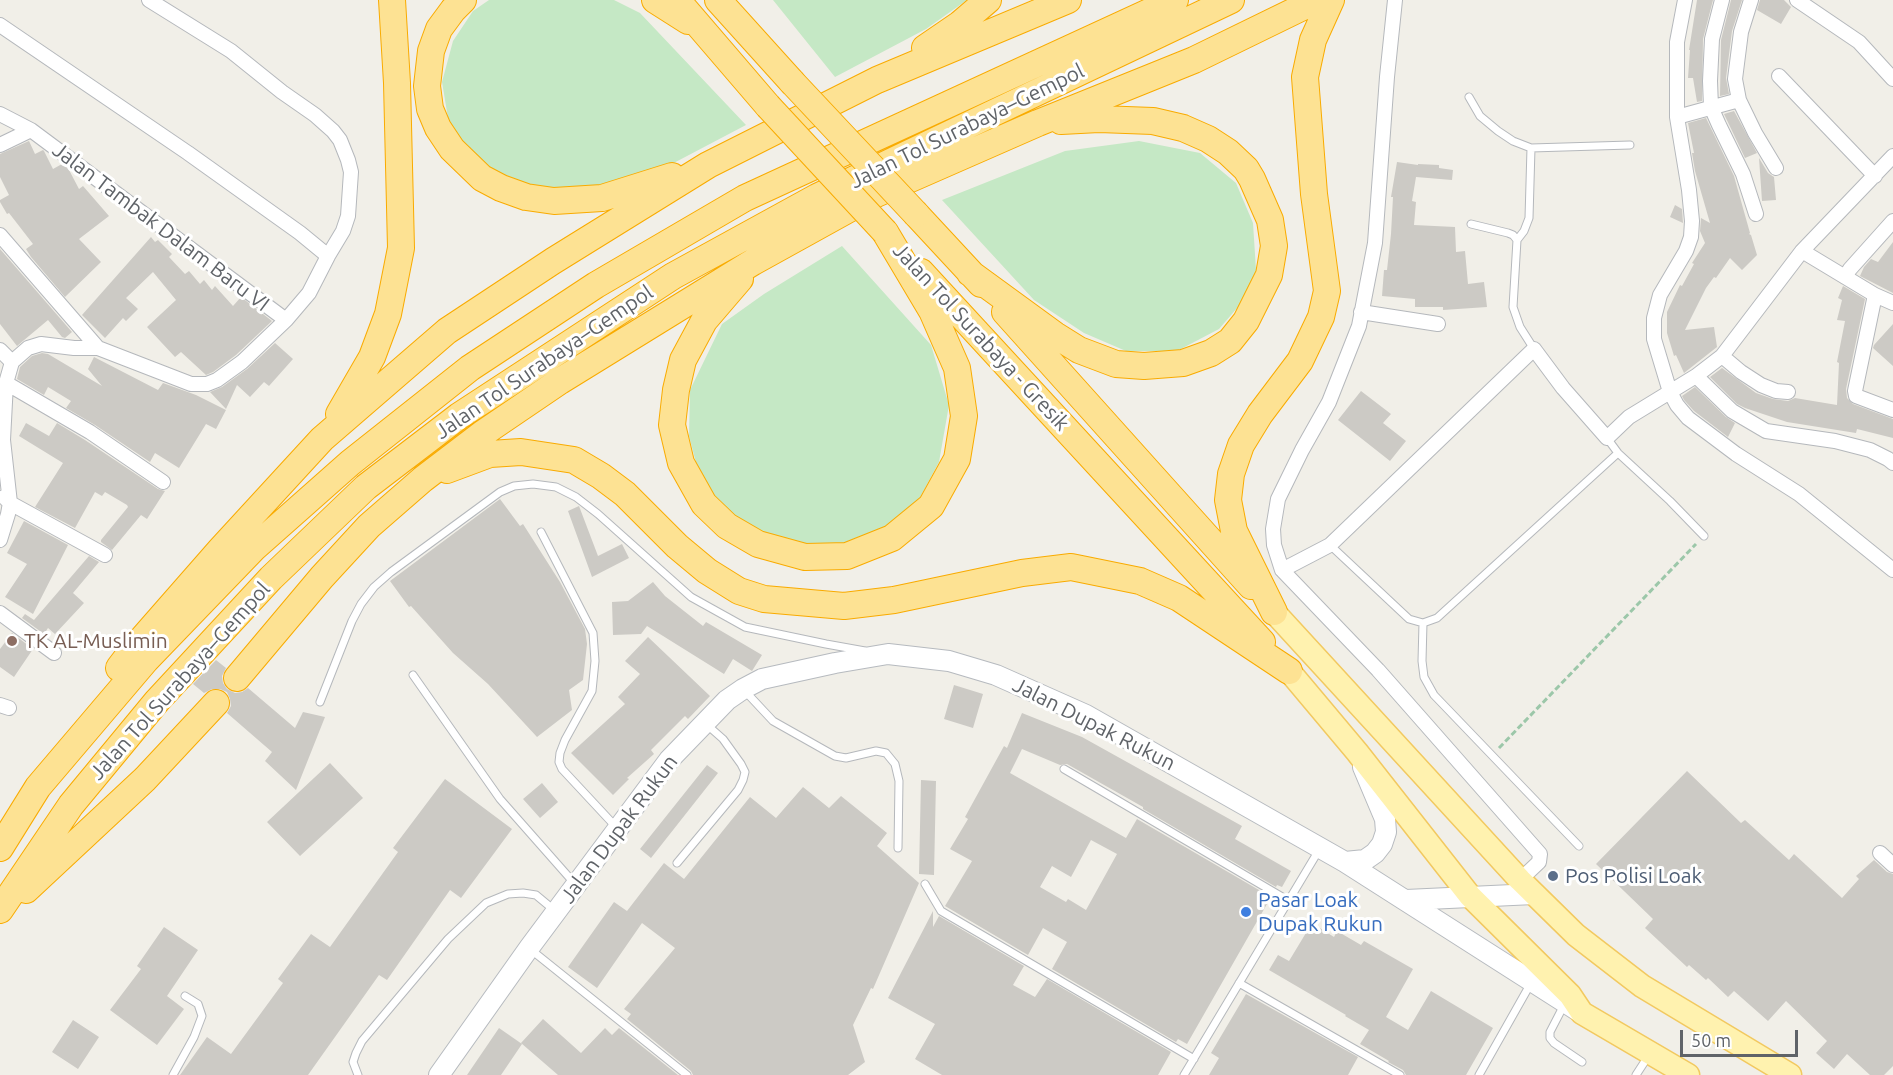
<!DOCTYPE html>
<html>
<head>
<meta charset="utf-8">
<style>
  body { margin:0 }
  #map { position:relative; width:1893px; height:1075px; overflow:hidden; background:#f1efe8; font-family:Ubuntu,sans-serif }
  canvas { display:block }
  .scale { position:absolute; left:1680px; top:1030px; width:118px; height:27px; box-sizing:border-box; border:3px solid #5f6368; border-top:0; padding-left:8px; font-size:18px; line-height:21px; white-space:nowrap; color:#5f6368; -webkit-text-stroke:4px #fff; paint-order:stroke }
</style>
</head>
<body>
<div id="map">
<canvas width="1893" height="1075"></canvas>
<div class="scale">50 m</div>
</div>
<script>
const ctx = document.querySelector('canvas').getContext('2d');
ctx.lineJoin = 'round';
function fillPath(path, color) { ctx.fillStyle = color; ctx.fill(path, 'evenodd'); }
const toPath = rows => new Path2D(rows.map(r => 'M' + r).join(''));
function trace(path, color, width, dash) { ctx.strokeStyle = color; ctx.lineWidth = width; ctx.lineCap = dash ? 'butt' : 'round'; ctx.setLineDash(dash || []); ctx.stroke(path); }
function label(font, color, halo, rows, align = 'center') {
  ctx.font = font + ' Ubuntu,sans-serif'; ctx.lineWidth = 6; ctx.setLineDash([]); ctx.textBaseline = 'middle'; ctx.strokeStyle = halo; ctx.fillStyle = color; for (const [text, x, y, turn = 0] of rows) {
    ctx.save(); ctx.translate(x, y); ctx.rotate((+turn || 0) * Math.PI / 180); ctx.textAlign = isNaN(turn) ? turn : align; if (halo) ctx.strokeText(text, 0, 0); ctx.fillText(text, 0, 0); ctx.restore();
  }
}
fillPath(toPath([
  [489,0,614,0,640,13,746,125,668,166,597,194,511,185,475,162,449,124,442,82,453,41,473,11],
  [773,0,967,0,926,29,835,77],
  [1139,141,1200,153,1236,183,1253,223,1256,270,1244,300,1219,329,1177,351,1126,351,1084,333,1034,300,942,200,1065,151],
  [842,246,931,345,949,405,939,462,917,503,887,532,845,551,759,536,724,513,699,474,689,436,690,390,722,324,764,294]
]), '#c5e8c5');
fillPath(toPath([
  [1697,0,1713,0,1703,39,1702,101,1697,102,1693,78,1688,78,1690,50,1689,50],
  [1731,0,1742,0,1732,31,1726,78,1729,94,1720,96,1721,40],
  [1760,0,1784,0,1791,7,1781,24,1757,10],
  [1734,111,1757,153,1745,158,1724,114],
  [1706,118,1734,176,1750,233,1749,234,1751,235,1757,255,1742,270,1730,258,1716,278,1714,277,1706,288,1685,330,1714,327,1717,347,1684,373,1676,355,1674,356,1667,333,1667,312,1680,285,1682,286,1694,264,1692,263,1705,243,1700,231,1701,218,1710,223,1695,171,1692,153,1694,153,1688,123],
  [29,141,35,154,43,150,44,151,53,169,62,164,68,168,79,189,83,186,109,216,79,239,101,262,65,297,31,257,26,249,33,244,9,213,7,214,0,202,0,200,9,195,0,177,0,154],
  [1759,158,1768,173,1774,177,1776,200,1762,201],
  [1397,162,1418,165,1418,164,1439,165,1439,168,1453,170,1452,180,1416,177,1412,201,1416,202,1414,225,1455,227,1456,252,1465,251,1468,284,1484,282,1487,307,1443,310,1443,307,1415,307,1415,299,1382,296,1384,270,1387,270,1391,234,1393,197,1391,197],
  [1675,205,1682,209,1683,223,1670,217],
  [151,237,155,242,158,240,172,254,169,257,185,274,189,271,200,284,204,280,212,290,215,286,233,306,241,297,272,321,236,355,213,372,206,375,181,352,175,357,147,327,176,300,153,272,126,298,138,309,126,321,123,318,105,338,82,315],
  [1893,242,1893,293,1860,276,1864,267,1871,259,1878,262],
  [0,249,72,332,65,338,62,337,48,320,17,346,0,324],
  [1843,286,1865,299,1846,389,1847,398,1853,404,1893,419,1893,438,1857,429,1856,433,1787,422,1745,408,1737,404,1710,377,1722,368,1756,393,1773,399,1788,401,1795,398,1837,405,1839,363,1837,362,1845,321,1837,320,1842,300,1838,298],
  [1893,324,1893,366,1873,348,1874,345],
  [275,343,293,359,269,386,264,382,250,397,237,385,226,409,210,392,222,387,247,369],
  [42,353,48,354,102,386,88,369,94,357,158,390,163,383,196,395,226,410,216,429,206,424,179,468,155,453,150,462,95,425,66,408,71,401,48,387,44,395,17,379,20,367,32,356],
  [1695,387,1726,417,1735,423,1728,437,1694,411,1684,400,1682,396],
  [1361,391,1391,414,1383,423,1406,441,1390,461,1338,420],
  [26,423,49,436,57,423,85,440,158,489,165,491,147,519,141,515,112,550,101,542,101,540,128,507,127,505,105,492,102,496,95,492,75,528,35,507,63,463,19,436],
  [500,499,520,526,523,524,560,582,585,629,587,644,583,680,569,690,572,710,537,737,488,684,453,653,411,606,409,607,390,581],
  [579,506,598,556,622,544,629,558,592,577,568,511],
  [24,521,68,545,33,614,5,597,27,564,7,553],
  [89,556,99,562,73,593,84,603,55,634,48,628,44,634,22,618,25,614,34,620],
  [653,582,665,596,703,626,706,622,762,655,752,671,733,659,724,674,647,626,641,634,613,635,612,602,628,601],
  [12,633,33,649,14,677,0,667,0,649],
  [648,637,710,696,688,719,685,716,651,750,654,754,627,778,629,779,613,795,571,753,625,704,618,697,640,674,625,661],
  [216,660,226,668,222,676,223,683,227,689,235,693,242,692,248,688,295,728,303,712,325,717,296,790,265,761,272,752,227,713,231,706,230,699,227,692,220,689,212,689,204,693,193,684],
  [954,685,983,694,973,728,944,719],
  [1022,713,1082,737,1242,826,1235,839,1291,871,1282,887,1277,885,1276,887,1143,809,1143,807,1067,764,1060,765,1022,749,1010,773,1126,838,1137,819,1271,897,1187,1044,1178,1039,1176,1042,1052,969,1067,942,1043,928,1028,955,945,906,972,861,950,849,968,819,965,817,1004,746,1007,748],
  [1091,840,1117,854,1086,910,1068,899,1066,902,1040,887,1052,866,1071,877],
  [330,763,363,798,300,856,267,822],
  [707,765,718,773,651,858,640,849],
  [1687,771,1741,823,1745,820,1789,860,1794,854,1842,898,1859,879,1856,876,1874,860,1887,872,1893,874,1893,1066,1884,1075,1870,1075,1847,1054,1834,1069,1816,1053,1827,1041,1786,1001,1768,1021,1734,991,1728,997,1708,978,1706,980,1689,965,1687,967,1645,928,1653,919,1596,864],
  [445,779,512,829,461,898,450,890,387,980,379,975,308,1075,180,1075,207,1037,231,1054,283,983,278,979,311,934,330,947,398,852,393,848],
  [921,780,936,781,934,875,919,874],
  [542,783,558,802,540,818,523,799],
  [803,787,829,808,841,796,887,833,877,846,919,883,873,989,871,988,853,1025,865,1062,848,1075,693,1075,691,1071,627,1019,631,1014,624,1009,675,948,642,923,597,988,568,967,614,902,627,911,664,863,684,879,750,797,776,818],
  [933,911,933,927,939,916,1024,966,1013,985,1035,997,1047,979,1171,1052,1158,1075,942,1075,915,1059,935,1024,888,998],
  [1312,923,1334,937,1337,931,1361,945,1364,941,1413,969,1386,1017,1408,1030,1431,991,1493,1028,1466,1075,1406,1075,1403,1070,1388,1062,1389,1061,1360,1044,1369,1030,1345,1016,1346,1015,1269,970,1278,955,1289,961],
  [164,927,198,950,167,996,184,1009,157,1045,110,1010,141,969,137,966],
  [1246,994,1358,1057,1348,1075,1209,1075,1219,1058,1211,1053],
  [543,1019,581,1053,605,1028,612,1035,619,1028,678,1075,558,1075,521,1043],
  [73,1020,99,1037,78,1069,52,1052],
  [499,1028,522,1044,501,1075,467,1075]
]), '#cccac5');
const lane = toPath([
  [1469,97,1480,116,1498,131,1513,141,1531,148,1630,145],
  [1471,224,1508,233,1513,235,1517,240,1513,307,1520,327,1534,349],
  [1517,240,1524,231,1529,218,1531,148],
  [1607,438,1618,453,1670,501,1704,536],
  [541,532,593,633,595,661,592,691,565,740,560,753,559,762,562,769,616,827],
  [1330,545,1409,619,1423,623,1437,618,1618,453],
  [1423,623,1422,661,1424,677,1434,695,1579,846],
  [413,675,500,799,575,884],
  [744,690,773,721,835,756,846,758,876,751,886,753,895,764,899,781,898,848],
  [320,702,352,621,361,604,374,587,391,572,500,492,514,486,533,484,556,487,576,497,598,514,691,597,745,627,826,644,865,651],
  [1064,769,1289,901],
  [677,863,738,790,743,780,745,772,741,764,723,739,706,724],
  [925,884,941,911,1194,1059],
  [530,949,687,1075],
  [1239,983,1400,1075],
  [1565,1003,1550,1032,1550,1038,1554,1043,1582,1062],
  [173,1075,194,1037,202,1016,198,1004,185,996],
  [358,1075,353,1062,356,1053,362,1041,448,939,486,903,508,894,523,893,536,895,554,910],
  [1184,1075,1319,850],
  [1479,1075,1531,983],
  [1636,1075,1649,1055]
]);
const street = toPath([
  [149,0,231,51,282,92,315,115,333,131,340,140,348,160,351,172,348,216,343,231,328,256],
  [1395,0,1387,77,1375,243,1359,326,1329,402,1302,450,1278,499,1273,529,1274,545,1282,570,1378,670,1540,854,1539,862,1520,880],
  [1685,0,1677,42,1677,117,1689,190,1692,221,1691,237,1686,251,1660,295,1654,318,1654,339,1670,392,1677,405,1688,418,1736,454,1799,494,1893,570],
  [1722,0,1712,39,1710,81,1711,107,1719,125,1743,174,1756,214],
  [1751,0,1741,32,1735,79,1739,100,1755,133,1776,168],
  [1797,0,1859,42,1893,79],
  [0,25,188,153,300,233,328,256,309,293,286,320,242,362,217,380,207,384,191,384,98,348,0,235],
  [1779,76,1875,176],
  [0,114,31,130,286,320],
  [1677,117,1739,100],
  [0,145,31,130],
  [1802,251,1875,295,1893,303],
  [1845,277,1850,269,1893,221],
  [1875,295,1855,391,1856,396,1893,410],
  [1361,312,1438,324],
  [0,350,12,362],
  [1722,356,1741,372,1761,385,1776,391,1788,392],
  [1696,376,1732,411,1766,431,1835,441,1870,450,1888,459,1893,463],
  [6,383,90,432,163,482],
  [4,497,10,503,105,555],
  [0,540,8,514,10,503,3,440,6,383,12,362,28,348,41,344,74,348,98,348],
  [1282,570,1330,545,1534,349,1563,388,1607,438,1629,417,1696,376,1722,356,1802,251,1893,156],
  [0,613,54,653],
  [0,705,9,708],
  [1880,853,1893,865]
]);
const secondary = toPath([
  [1345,862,1365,860,1375,853,1382,844,1386,832,1385,819,1363,767],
  [1406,900,1534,894],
  [439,1075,529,948,669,760,727,700,743,689,762,679,835,663,888,654,949,661,996,675,1086,715,1345,862,1580,1012]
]);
const primary = toPath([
  [1274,612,1520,880,1576,935,1642,986,1790,1075],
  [1289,671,1357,752,1470,896,1570,995,1582,1013,1688,1075]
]);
const highway = toPath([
  [463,0,453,10,439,29,431,51,427,86,430,109,438,128,452,149,482,178,501,188,526,197,554,201,602,198,672,176],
  [655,0,688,21],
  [677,0,768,106],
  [718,0,792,82],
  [925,48,960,24,988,0],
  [916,214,981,284],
  [921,272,1262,642],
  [970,273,1055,335,1079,350,1116,364,1144,366,1183,363,1211,353,1230,341,1246,321,1269,275,1274,246,1270,220,1252,179,1246,169,1228,152,1208,139,1183,128,1153,121,1099,119,1061,121],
  [740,279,704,321,683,360,676,390,672,425,681,463,704,504,727,526,758,544,805,557,847,556,892,538,931,506,957,459,964,416,957,368,932,311,885,232],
  [1005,312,1251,586],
  [339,414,372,357,388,314,401,248,397,83,392,0],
  [447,470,490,454,521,452,574,460,601,476,625,494,677,546,707,571,739,591,764,599,844,606,894,600,1022,573,1071,567,1140,581,1179,598,1289,671],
  [1274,612,1234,531,1228,500,1231,474,1241,445,1260,414,1300,361,1321,317,1327,291,1314,194,1305,77,1313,40,1331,0],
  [119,668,135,647,220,550,322,439,447,331,553,261,708,165,877,80,1068,0],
  [237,678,322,577,369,526,423,479,482,434,560,381,753,262,876,194,1038,123,1194,60,1317,0],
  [0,848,38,787,146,660,254,548,350,463,470,368,596,285,745,198,1175,0],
  [26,890,145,779,216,703],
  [0,910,71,805,157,701,271,578,366,487,459,416,673,276,817,197,1231,0]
]);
trace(lane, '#b5b8bc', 9);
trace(street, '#b5b8bc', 16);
trace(secondary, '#b6babf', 22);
trace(primary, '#f2c960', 25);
trace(highway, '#f9ab00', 28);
trace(toPath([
  [1499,748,1696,544]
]), '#9cc7a9', 3, [6, 3]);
trace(lane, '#fff', 7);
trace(street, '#fff', 14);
trace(secondary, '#fff', 20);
trace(primary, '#fff2af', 22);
trace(highway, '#fde293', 26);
const highwayBridge = toPath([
  [792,82,916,214],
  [768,106,885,232]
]);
trace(highwayBridge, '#f9ab00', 28, []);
trace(highwayBridge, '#fde293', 26);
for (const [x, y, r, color] of [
  [12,641,6,"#8d6e63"],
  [1553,876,6,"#5c6f8a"],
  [1246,912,6,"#3f7fe0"]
]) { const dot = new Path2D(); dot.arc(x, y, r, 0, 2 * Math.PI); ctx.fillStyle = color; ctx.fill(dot); trace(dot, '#fff', 2); }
label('21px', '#5f6368', '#fff', [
  ["Jalan Tol Surabaya–Gempol",967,126,-26],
  ["Jalan Tambak Dalam Baru VI",161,227,37],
  ["Jalan Tol Surabaya - Gresik",981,337,47],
  ["Jalan Tol Surabaya–Gempol",544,362,-34],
  ["Jalan Tol Surabaya–Gempol",180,681,-48],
  ["Jalan Dupak Rukun",1094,724,27],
  ["Jalan Dupak Rukun",619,829,-53]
]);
label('21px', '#785e54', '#fff', [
  ["TK AL-Muslimin",24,641]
], 'left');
label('21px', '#4e5e75', '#fff', [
  ["Pos Polisi Loak",1565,876]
], 'left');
label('21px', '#366cbe', '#fff', [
  ["Pasar Loak",1258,900],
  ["Dupak Rukun",1258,924]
], 'left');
</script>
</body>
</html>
